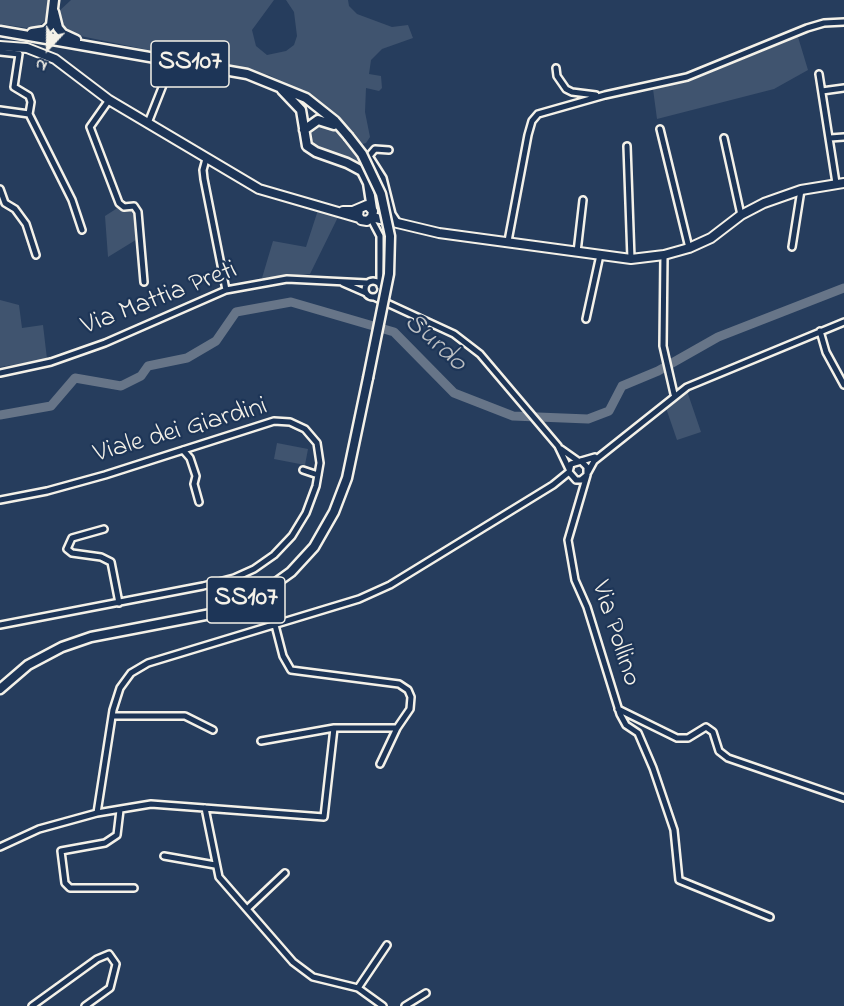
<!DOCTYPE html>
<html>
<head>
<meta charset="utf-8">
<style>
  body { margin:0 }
  #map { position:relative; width:844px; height:1006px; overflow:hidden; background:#263d5d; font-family:"Indie Flower",sans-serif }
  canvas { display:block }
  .north { position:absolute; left:18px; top:18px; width:60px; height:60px; -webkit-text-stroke:4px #1d3557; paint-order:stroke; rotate:202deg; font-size:16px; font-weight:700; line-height:24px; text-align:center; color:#f4f1e8 }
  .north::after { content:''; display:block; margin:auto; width:21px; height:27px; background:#f4f1e8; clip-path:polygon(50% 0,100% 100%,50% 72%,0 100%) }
</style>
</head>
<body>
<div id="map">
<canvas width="844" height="1006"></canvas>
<div class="north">N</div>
</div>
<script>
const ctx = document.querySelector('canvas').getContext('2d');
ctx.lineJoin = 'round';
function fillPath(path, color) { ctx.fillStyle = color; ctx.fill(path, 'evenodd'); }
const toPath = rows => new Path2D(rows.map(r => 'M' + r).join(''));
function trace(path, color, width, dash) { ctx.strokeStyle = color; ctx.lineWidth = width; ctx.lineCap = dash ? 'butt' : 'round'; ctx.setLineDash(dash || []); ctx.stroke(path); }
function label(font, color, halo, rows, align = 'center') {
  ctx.font = font + ' "Indie Flower",sans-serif'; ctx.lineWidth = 4.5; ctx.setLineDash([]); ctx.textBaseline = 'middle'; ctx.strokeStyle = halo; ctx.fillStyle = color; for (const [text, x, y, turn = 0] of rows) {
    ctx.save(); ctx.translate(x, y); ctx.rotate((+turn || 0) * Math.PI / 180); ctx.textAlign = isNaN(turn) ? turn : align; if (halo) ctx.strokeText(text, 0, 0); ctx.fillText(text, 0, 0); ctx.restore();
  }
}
fillPath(toPath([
  [0,0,49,0,47,20,34,29,0,24],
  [71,0,274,0,252,30,256,46,267,55,286,51,294,45,297,36,294,12,286,0,348,0,349,6,357,14,392,27,408,25,413,38,382,49,371,60,369,74,381,76,382,88,379,91,366,88,365,112,370,137,366,143,359,145,345,127,311,96,269,75,71,34,60,24,57,13],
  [798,37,808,70,774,89,657,119,653,89,690,81],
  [314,123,328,124,344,137,362,164,311,145,308,142,308,130],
  [119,207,132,207,136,210,139,238,108,257,105,216],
  [318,210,339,215,310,274,262,278,273,241,306,247],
  [0,300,19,305,22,328,43,325,47,359,0,367],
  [687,391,701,432,677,440,666,408],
  [277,443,308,449,305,465,274,459]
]), '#40546f');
trace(toPath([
  [0,415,51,406,75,378,121,386,141,376,148,366,187,358,216,341,236,312,291,302,394,332,454,393,513,416,588,419,609,411,622,386,658,371,718,337,844,288]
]), '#677588', 9);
const minor = toPath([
  [0,52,19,54],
  [19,54,14,87,29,96,31,102,29,114,72,200,82,230],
  [556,68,557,76,566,89,572,92,596,95],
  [819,74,836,183],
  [822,91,844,88],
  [109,100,90,127,119,203,124,207,134,206,138,212,144,282],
  [0,110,29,114],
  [148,123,167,75],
  [660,129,689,248],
  [724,138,741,215],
  [830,138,844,137],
  [627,146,631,259],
  [389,150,375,149,369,156,383,178,392,214,398,223],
  [206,159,203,170,204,179,226,290],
  [0,189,5,203,15,209,26,224,36,255],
  [371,219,380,236,380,286],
  [508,241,528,135,532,121,538,114,605,95,687,77,807,28,824,23,844,22],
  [792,247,801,190],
  [577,252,583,200],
  [664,255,663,346,674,394],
  '365 289a8 8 0 1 1 16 0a8 8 0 1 1-16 0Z',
  [343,283,366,293],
  [374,297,454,334,480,354,558,446,569,469],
  [586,319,600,255],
  [820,331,826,352,844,385],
  [0,373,51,362,105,343,226,290,287,279,367,283],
  [561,449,578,461],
  [183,450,190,458,196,476,194,484,199,502],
  [581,461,587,467,587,475,581,480,576,480,569,472,571,464,595,457],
  [303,470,318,475],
  [588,472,594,461,687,387,844,322],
  [587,475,568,540,575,580,587,607,620,714,626,725,638,733,653,768,674,830,679,880,770,917],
  [0,500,47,491,105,475,274,421,290,422,305,429,317,443,320,463,316,486,306,513,292,536,274,555,254,569,234,578,203,586,0,625],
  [104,529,72,538,67,549,72,553,101,557,111,562,119,603],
  [618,709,677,738,688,738,706,727,713,732,719,751,728,758,844,798],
  [112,716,185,716,213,730],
  [261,741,334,728,397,728,410,709,411,697,408,690,399,684,291,670,283,656,275,625],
  [380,764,397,728],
  [205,808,219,877,293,962,313,977,358,988,383,1006],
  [120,810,117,835,105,843,61,851,65,883,70,888,134,888],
  [97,813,113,710,120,688,131,673,148,663,359,599,390,585,553,485,569,472],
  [0,847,39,829,97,813,151,804,324,817,334,728],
  [164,856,215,865],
  [247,909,285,873],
  [358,988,387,945],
  [32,1006,97,959,109,954,116,964,110,988,85,1006],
  [405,1006,426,993]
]);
const secondary = toPath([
  [0,46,27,48,55,59,109,100,259,189,359,218],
  [343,211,353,211,367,205,373,211,372,217,367,221,361,220,358,216,359,209],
  [372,217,439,233,631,259,664,255,689,248,711,238,741,215,764,203,801,190,844,183]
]);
const trunk = toPath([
  [54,12,58,28,63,34,76,40],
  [0,31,247,74,306,98,335,121,348,136],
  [32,33,45,31,51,25,54,0],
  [282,90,301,110,307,146,316,152,347,163,362,171,368,183,372,209],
  [304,130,318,120,334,125],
  [0,689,28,665,62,647,91,637,221,612,259,595,291,572,314,547,334,512,347,478,368,378]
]);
trace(minor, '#f4f1e8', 10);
trace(secondary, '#f4f1e8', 12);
trace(trunk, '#f4f1e8', 13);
trace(minor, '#1d3557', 5);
trace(secondary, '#1d3557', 8);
trace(trunk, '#1d3557', 8);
const trunkBridge = toPath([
  [348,136,362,154,381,194,390,236,389,274,368,378]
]);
trace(trunkBridge, '#f4f1e8', 13, []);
trace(trunkBridge, '#1d3557', 8);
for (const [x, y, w] of [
  [190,64,78],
  [246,600,78]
]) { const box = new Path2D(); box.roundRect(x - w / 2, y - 23, w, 46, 4.5); ctx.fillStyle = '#1d3557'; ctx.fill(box); trace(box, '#f4f1e8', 1.5); }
label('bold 26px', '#f4f1e8', null, [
  ["SS107",190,64],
  ["SS107",246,600]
]);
label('27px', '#f4f1e8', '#1d3557', [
  ["Via Mattia Preti",160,300,-21],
  ["Viale dei Giardini",181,432,-16],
  ["Via Pollino",614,634,72]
]);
label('italic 28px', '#bcbfc2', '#1d3557', [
  ["Surdo",434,344,42]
]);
</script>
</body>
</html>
